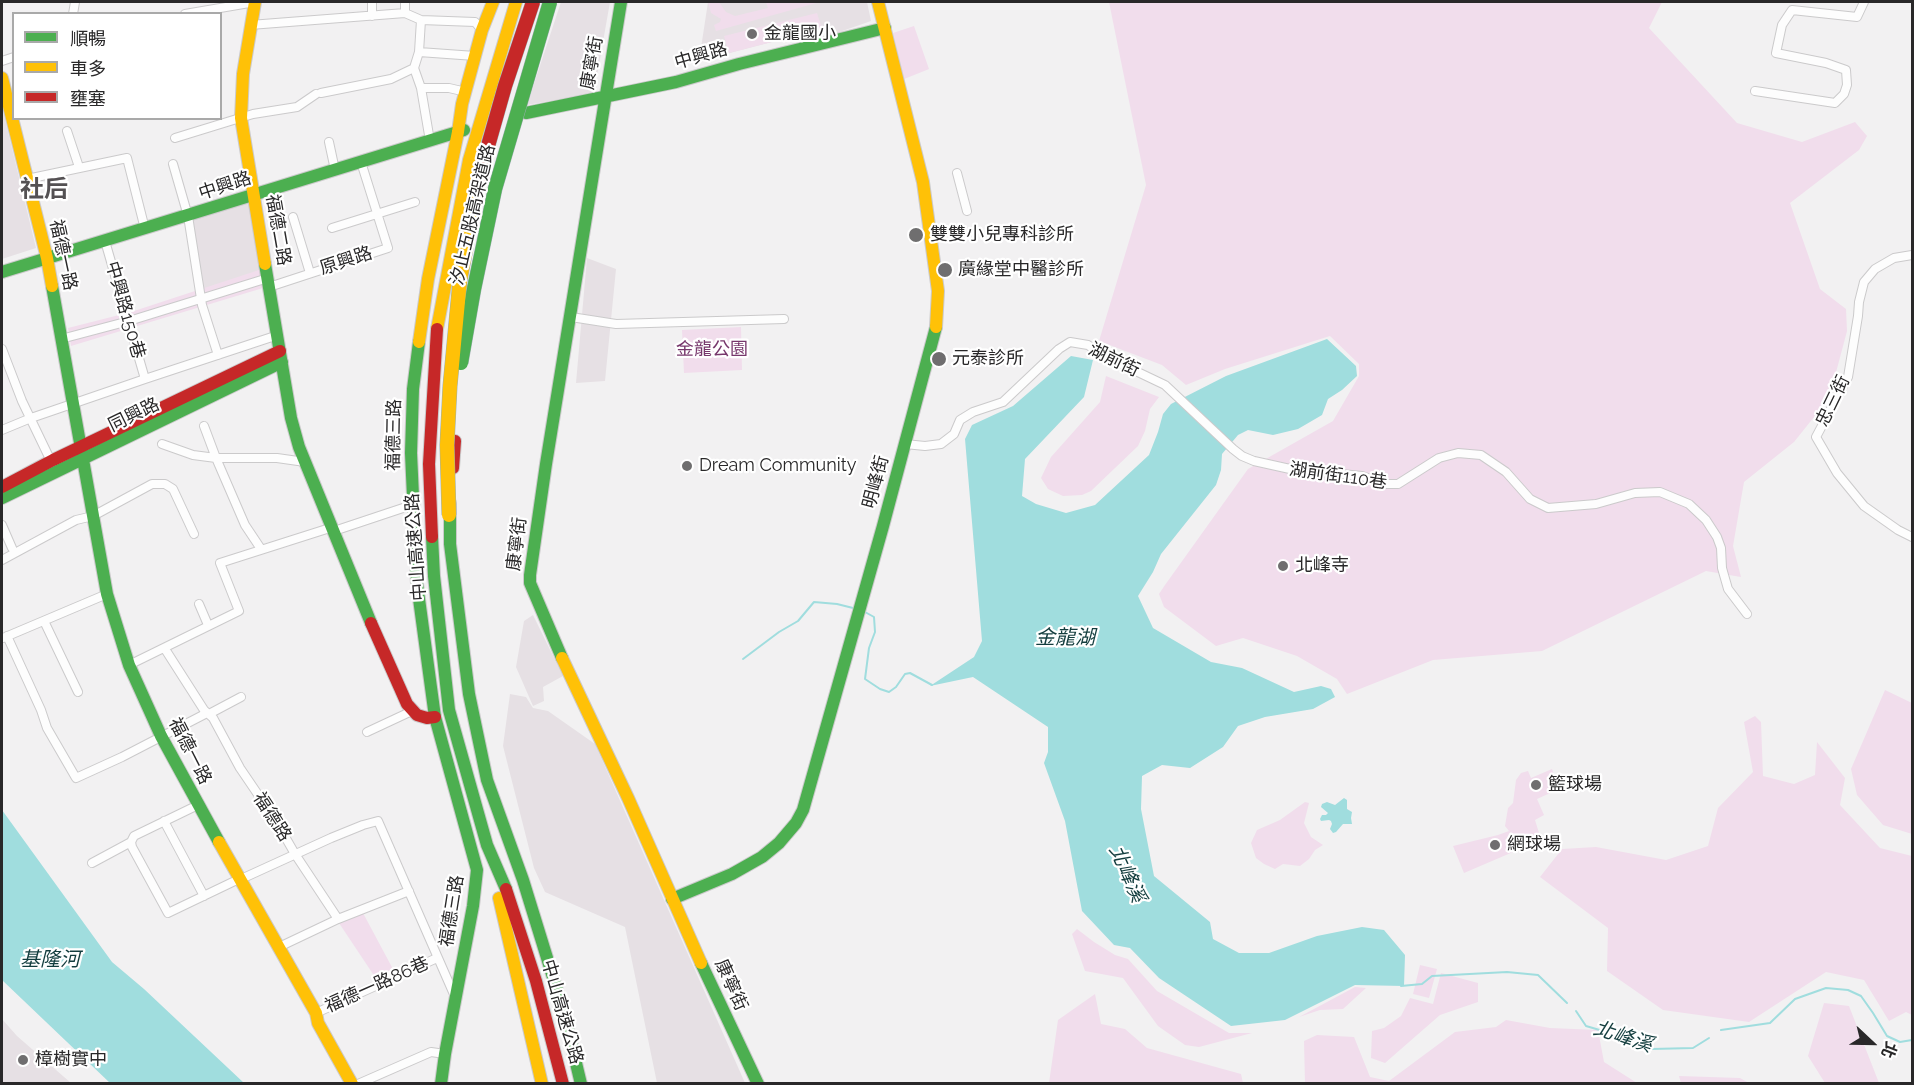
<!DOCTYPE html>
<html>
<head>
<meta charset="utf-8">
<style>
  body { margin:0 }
  #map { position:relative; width:1914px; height:1085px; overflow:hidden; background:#f2f1f2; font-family:Raleway,"Noto Sans TC",sans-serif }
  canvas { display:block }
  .frame { position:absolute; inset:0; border:3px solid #292829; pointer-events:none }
  .legend { position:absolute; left:12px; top:12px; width:210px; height:108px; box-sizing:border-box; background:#fff; border:2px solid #a9a9a9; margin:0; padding:8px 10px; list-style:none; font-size:18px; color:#292829 }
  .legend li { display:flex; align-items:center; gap:12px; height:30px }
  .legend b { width:30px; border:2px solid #a9a9a9 }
  .north { position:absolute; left:1842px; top:1013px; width:60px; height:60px; -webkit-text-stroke:4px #fff; paint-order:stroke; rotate:112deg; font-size:16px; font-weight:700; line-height:24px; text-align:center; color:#292829 }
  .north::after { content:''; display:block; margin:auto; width:21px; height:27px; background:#292829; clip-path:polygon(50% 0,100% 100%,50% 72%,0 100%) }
</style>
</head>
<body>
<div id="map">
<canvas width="1914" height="1085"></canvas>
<div class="frame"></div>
<ul class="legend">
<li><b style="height:8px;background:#4caf50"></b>順暢</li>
<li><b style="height:8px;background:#ffc107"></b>車多</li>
<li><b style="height:8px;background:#c62828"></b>壅塞</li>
</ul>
<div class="north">北</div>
</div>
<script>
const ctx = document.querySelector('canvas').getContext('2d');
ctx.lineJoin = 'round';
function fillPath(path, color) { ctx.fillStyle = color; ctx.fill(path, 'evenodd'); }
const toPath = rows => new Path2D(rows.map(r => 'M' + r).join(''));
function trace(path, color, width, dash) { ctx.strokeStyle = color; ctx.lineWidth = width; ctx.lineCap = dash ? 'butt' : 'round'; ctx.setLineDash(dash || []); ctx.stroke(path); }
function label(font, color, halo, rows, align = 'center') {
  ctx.font = font + ' Raleway,"Noto Sans TC",sans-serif'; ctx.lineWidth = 4.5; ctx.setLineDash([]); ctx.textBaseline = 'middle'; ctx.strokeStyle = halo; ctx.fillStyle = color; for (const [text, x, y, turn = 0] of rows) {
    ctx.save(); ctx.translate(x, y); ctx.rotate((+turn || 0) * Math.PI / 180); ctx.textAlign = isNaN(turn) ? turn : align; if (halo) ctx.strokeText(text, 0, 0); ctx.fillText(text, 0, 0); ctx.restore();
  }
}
fillPath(toPath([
  [561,2,610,2,594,93,527,105],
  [708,2,867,2,871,21,825,37,822,29,699,61],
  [2,107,36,248,2,259],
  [252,197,265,276,204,295,191,217],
  [587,258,616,269,605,381,576,383],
  [533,615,563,676,543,687,544,701,533,706,516,667,524,621],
  [510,694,526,697,533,708,548,711,595,744,745,1083,657,1083,625,927,545,892,534,868,503,746],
  [2,1019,17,1036,71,1083,2,1083]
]), '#e6e0e4');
fillPath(toPath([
  [708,2,719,2,726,12,735,16,768,8,766,2,820,2,716,31,714,25,720,22,721,19,711,13],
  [1109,2,1662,2,1649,28,1737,123,1802,142,1855,122,1867,136,1859,150,1790,203,1820,289,1846,309,1847,331,1835,376,1818,412,1794,442,1744,482,1733,546,1741,577,1706,571,1542,651,1433,660,1347,694,1337,679,1297,656,1243,638,1216,646,1164,607,1159,594,1165,585,1248,469,1333,421,1359,376,1359,364,1330,336,1225,369,1186,385,1162,365,1099,341,1146,185],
  [817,13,822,29,729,53,724,36],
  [914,26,929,69,904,79,893,33],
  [259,270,263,288,71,346,68,328,131,312],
  [741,327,742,370,684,373,682,330],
  [1106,376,1159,397,1150,409,1145,431,1138,446,1091,491,1082,495,1063,496,1048,489,1041,478,1051,457,1100,402],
  [1885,690,1912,703,1912,834,1883,825,1857,795,1851,769],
  [1755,716,1761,722,1763,776,1794,784,1815,775,1817,742,1845,778,1840,805,1880,848,1912,856,1912,1015,1906,1012,1889,1021,1864,980,1826,972,1749,1022,1663,1010,1607,971,1608,928,1540,877,1562,849,1596,847,1666,860,1708,846,1718,808,1753,772,1744,722],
  [1552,769,1559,789,1537,799,1544,815,1535,820,1539,833,1534,843,1464,873,1453,846,1498,835,1509,831,1505,826,1508,808,1513,803,1516,780,1521,773,1528,771,1531,778],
  [1305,802,1309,803,1304,823,1311,837,1323,845,1315,850,1309,859,1300,866,1283,864,1275,869,1264,864,1256,858,1251,843,1257,830,1280,820],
  [363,913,394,971,377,980,339,923],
  [1077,929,1094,942,1115,955,1128,959,1157,991,1229,1033,1252,1033,1199,1047,1185,1045,1158,1026,1123,978,1085,971,1072,934],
  [1420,965,1437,969,1429,998,1413,994],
  [1441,973,1478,983,1478,1002,1440,1015,1385,1063,1371,1058,1372,1031,1384,1028,1401,1016,1410,998,1433,1004],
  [1355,987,1366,988,1343,1009,1320,1010,1299,1017],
  [1095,994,1101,1024,1125,1029,1147,1048,1241,1074,1243,1083,1049,1083,1058,1020],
  [1824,1003,1849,1006,1879,1083,1825,1083,1808,1056],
  [1506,1020,1550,1028,1598,1030,1604,1062,1637,1083,1305,1083,1304,1041,1317,1035,1354,1037,1370,1077,1389,1081,1455,1032,1496,1027],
  [1679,1076,1740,1078,1749,1083,1681,1083]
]), '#f1ddec');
fillPath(toPath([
  [1327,339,1356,366,1357,376,1342,390,1328,399,1322,415,1298,429,1273,435,1248,430,1238,435,1222,454,1221,470,1216,485,1161,554,1153,572,1138,596,1153,628,1211,662,1242,668,1294,692,1321,686,1331,689,1335,697,1313,709,1265,717,1238,726,1223,747,1190,768,1162,765,1142,776,1141,809,1154,876,1210,922,1213,939,1239,953,1269,953,1317,936,1362,927,1384,930,1405,955,1404,986,1355,985,1285,1020,1231,1026,1159,978,1130,948,1114,945,1082,911,1065,821,1044,763,1048,752,1048,727,973,677,930,686,974,657,982,641,965,439,972,425,1013,406,1071,356,1093,360,1084,397,1025,459,1022,496,1036,504,1066,513,1095,505,1149,455,1158,432,1163,414,1171,404,1226,376],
  [1344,798,1347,800,1347,809,1352,812,1351,818,1352,824,1343,824,1336,832,1333,833,1330,829,1332,824,1331,821,1329,820,1321,821,1320,819,1322,815,1326,815,1328,813,1321,807,1322,804,1327,802,1335,805],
  [2,810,112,962,144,989,244,1083,110,1083,2,980]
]), '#a0ddde');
trace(toPath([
  [865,612,874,617,875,632,869,648,865,679,880,689,889,692,896,687,905,674,910,673,932,685],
  [743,659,779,632,798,621,814,602,837,604,853,608],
  [1401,986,1422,984,1432,976,1507,972,1538,975,1567,1003],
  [1576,1011,1586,1026,1603,1031,1626,1042,1652,1049,1693,1048,1709,1038],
  [1721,1030,1770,1023,1795,999,1826,988,1848,990,1861,996,1873,1013,1887,1036,1900,1042,1912,1040]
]), '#a0ddde', 2);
const street = toPath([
  [405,2,405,13,421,20,419,52,414,68],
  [73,14,75,2],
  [185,14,255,2],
  [372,16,372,2],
  [421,20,475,22,482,30],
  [250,25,405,13],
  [419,52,475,56],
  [2,61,14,57],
  [414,68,421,88,449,88,466,92],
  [421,88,430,141],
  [1755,91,1835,103,1844,94,1847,85,1846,70,1826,63,1776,53,1782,25,1792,10,1857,17,1864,2],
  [321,93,391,79,414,68],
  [67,131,79,167],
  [175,138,253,114,297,107,316,94],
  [329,142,335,170],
  [173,164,188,216,202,305,218,355],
  [957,173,967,211],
  [27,179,127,158,145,229],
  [293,217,310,273],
  [332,228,415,202],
  [105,241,145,379],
  [1912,255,1894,258,1875,269,1864,282,1859,302,1858,316,1848,377,1816,437,1837,473,1864,506,1898,530,1912,537],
  [269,287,388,248,361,162],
  [571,317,616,324,784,319],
  [61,339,129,321,268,278],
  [2,349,22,401,48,455],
  [204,426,216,458,245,525,261,549],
  [2,430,31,418,145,379,278,335],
  [162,444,193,455,216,458,277,458,305,462],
  [905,444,925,446,941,444,954,434,960,420,973,412,1003,402,1059,349,1070,342,1088,345,1102,355,1165,385,1233,449,1242,456,1254,461,1290,469,1362,476,1384,484,1398,484,1439,458,1458,453,1481,455,1506,472,1530,499,1548,508,1596,504,1635,493,1660,492,1689,504,1706,520,1717,537,1721,548,1722,568,1728,589,1747,614],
  [2,525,12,548],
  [334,531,412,505],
  [2,560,76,520,93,516,152,484,165,484,173,489,194,534],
  [199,604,208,625],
  [44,621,78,692],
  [7,636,41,710,47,728,76,778,122,757,207,713],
  [3,638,107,594],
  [165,649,204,710,213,718,240,768,276,821,295,854,338,919],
  [129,665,239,611,220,563,333,527],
  [209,714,241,697],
  [367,732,412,711],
  [198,805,134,836,131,842,132,847,168,913,239,879],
  [164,821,204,896],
  [92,863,131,842],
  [239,880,331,838,363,825,378,821,456,999],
  [279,947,338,919,409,891],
  [316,1013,437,958],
  [358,1084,431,1052,445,1054]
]);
const fast = toPath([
  [526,113,676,82,739,64,885,28],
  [265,264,291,418,299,447,371,623],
  [2,272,464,130],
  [52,286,107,594,129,665,161,736,219,842],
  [419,342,413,389,411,453,417,584,435,717,477,870,473,906,445,1054,441,1084],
  [2,498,282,362],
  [450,503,450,544,469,694,487,780,523,880,564,1013,581,1084],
  [432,537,434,576,449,710,487,845,506,889],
  [562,658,530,583,530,575,546,464,621,2],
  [672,899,732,874,762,857,779,843,796,823,803,810,883,526,936,327],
  [701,963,758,1084]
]);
const slow = toPath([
  [255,2,243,74,241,118,265,264],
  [878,2,923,182,938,291,936,327],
  [2,78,47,258,52,286],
  [437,329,469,160,516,2],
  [419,342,428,279,458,132,462,104,482,30,493,2],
  [562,658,628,798,701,963],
  [219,842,316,1013,318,1023,352,1084],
  [499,898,542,1084]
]);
const jam = toPath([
  [453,468,455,441],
  [2,487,53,460,280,351],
  [432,537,429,464,437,329],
  [371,623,407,704,417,715,427,718,435,717],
  [506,889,536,981,563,1084]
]);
trace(street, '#cbcacb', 10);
trace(fast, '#cbcacb', 14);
trace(slow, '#cbcacb', 14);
trace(jam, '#cbcacb', 14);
trace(street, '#fdfdfd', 8);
trace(fast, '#4caf50', 12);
trace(slow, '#ffc107', 12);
trace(jam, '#c62828', 12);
const fastBridge = toPath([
  [461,363,474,289,495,189,550,2]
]);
const slowBridge = toPath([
  [449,515,447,445,450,386,460,280,477,190]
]);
const jamBridge = toPath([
  [477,190,484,160,505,86,533,2]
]);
trace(fastBridge, '#9bafb0', 15, []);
trace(slowBridge, '#9bafb0', 15, []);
trace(jamBridge, '#9bafb0', 15, []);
trace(fastBridge, '#4caf50', 14);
trace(slowBridge, '#ffc107', 14);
trace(jamBridge, '#c62828', 14);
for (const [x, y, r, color] of [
  [752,34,6,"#6f6e6f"],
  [916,235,8,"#6f6e6f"],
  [945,270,8,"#6f6e6f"],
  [939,359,8,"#6f6e6f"],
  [687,466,6,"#6f6e6f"],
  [1283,566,6,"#6f6e6f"],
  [1536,785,6,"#6f6e6f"],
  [1495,845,6,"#6f6e6f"],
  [23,1060,6,"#6f6e6f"]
]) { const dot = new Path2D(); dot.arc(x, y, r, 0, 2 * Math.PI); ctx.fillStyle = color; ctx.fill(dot); trace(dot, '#fff', 2); }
label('18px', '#292829', '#fff', [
  ["金龍國小",764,34],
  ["雙雙小兒專科診所",930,235],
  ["廣緣堂中醫診所",958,270],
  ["元泰診所",952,359],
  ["Dream Community",699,466],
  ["北峰寺",1295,566],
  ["籃球場",1548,785],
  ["網球場",1507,845],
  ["樟樹實中",35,1060]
], 'left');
label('18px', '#292829', '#fff', [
  ["中興路",701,56,-16],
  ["康寧街",592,63,-80],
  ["中興路",225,186,-18],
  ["汐止五股高架道路",473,215,-77],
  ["福德二路",278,230,80],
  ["福德一路",63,255,78],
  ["原興路",346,261,-18],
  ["中興路150巷",125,310,74],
  ["湖前街",1114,360,26],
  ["忠三街",1833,401,-64],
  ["同興路",134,415,-26],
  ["福德三路",394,435,-89],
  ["湖前街110巷",1338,476,8],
  ["明峰街",876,482,-75],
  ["康寧街",517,544,-83],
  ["中山高速公路",416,547,-94],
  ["福德一路",190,751,63],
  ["福德路",272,817,57],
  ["福德三路",452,911,-81],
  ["福德一路86巷",377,985,-24],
  ["康寧街",731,985,66],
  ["中山高速公路",562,1012,74]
]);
label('18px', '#77376c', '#fff', [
  ["金龍公園",712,350]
]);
label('italic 20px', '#133d3e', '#fff', [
  ["金龍湖",1065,638],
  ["北峰溪",1127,874,66],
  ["基隆河",50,960],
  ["北峰溪",1623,1037,18]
]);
label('bold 24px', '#545153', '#fff', [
  ["社后",44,190]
]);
</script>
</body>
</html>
